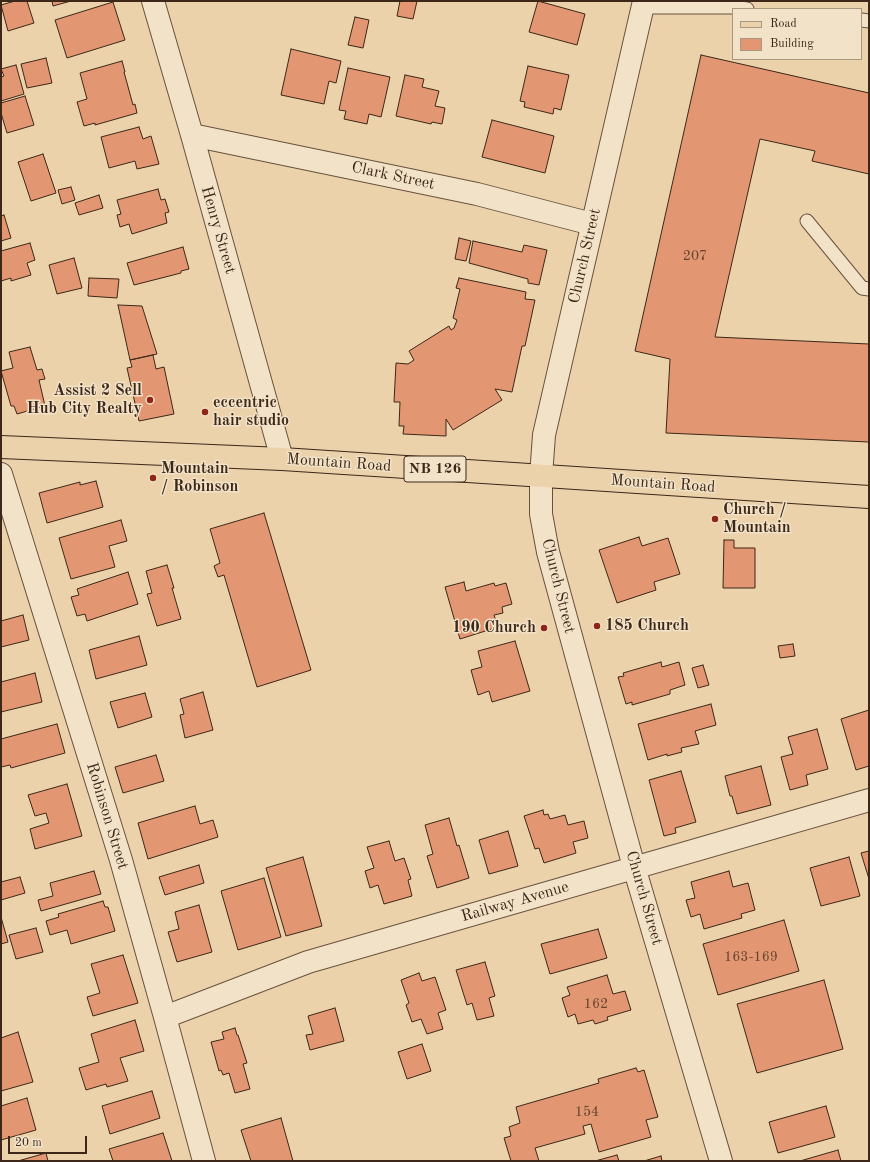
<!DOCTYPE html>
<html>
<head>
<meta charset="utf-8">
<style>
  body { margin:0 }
  #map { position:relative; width:870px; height:1162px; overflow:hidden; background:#ebd2aa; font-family:"Old Standard TT",serif }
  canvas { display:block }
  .frame { position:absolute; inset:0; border:2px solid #3c2719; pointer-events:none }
  .legend { position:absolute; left:732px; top:8px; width:130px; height:52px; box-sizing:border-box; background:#f2e2c8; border:1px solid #a99782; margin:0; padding:5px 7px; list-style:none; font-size:12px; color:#3c2719 }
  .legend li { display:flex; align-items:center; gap:8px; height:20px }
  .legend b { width:20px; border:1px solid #a99782 }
  .scale { position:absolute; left:8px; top:1136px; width:79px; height:18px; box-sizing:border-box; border:2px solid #3c2719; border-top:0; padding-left:5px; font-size:12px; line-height:14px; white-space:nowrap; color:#3c2719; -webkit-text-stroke:3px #f2e2c8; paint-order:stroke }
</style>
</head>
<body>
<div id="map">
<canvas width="870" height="1162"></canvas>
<div class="frame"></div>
<ul class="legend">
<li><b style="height:5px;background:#ebd2aa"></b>Road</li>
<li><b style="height:11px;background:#e29772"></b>Building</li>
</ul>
<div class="scale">20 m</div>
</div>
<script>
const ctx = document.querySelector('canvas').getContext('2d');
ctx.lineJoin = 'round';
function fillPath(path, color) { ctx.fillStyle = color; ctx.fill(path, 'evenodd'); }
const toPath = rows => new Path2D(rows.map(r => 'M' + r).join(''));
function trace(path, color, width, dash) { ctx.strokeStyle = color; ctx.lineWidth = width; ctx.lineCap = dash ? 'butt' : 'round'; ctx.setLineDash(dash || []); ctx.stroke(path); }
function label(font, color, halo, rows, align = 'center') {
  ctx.font = font + ' "Old Standard TT",serif'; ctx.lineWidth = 3; ctx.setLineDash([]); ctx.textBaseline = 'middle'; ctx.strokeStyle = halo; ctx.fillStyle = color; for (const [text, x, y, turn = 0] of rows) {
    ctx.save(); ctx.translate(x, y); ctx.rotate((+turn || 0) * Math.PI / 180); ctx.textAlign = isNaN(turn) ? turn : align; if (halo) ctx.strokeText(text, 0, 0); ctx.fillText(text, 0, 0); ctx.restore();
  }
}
const building = toPath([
  [15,1,27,1,34,23,8,31,1,5,15,1],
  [52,1,71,1,53,6,52,1],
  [400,1,417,1,413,19,397,16,400,1],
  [538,1,585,14,577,45,529,32,538,1],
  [113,2,125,40,67,58,55,20,113,2],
  [355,17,369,20,363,48,348,45,355,17],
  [291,49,341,61,336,83,329,81,324,104,281,95,291,49],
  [701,55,869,93,869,174,812,161,815,151,760,139,715,337,869,344,869,442,666,433,670,359,635,351,701,55],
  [46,58,52,83,27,88,21,64,46,58],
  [122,61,125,72,124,72,133,105,135,104,137,113,95,125,95,123,84,126,77,102,87,99,80,73,122,61],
  [16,65,24,94,1,101,1,77,4,76,1,69,16,65],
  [528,66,569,75,561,110,554,108,553,114,524,107,525,102,520,101,528,66],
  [348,68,390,77,381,117,369,114,367,124,344,119,346,111,339,110,348,68],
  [405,75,424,79,422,87,439,91,435,106,445,108,442,124,432,122,431,124,396,116,405,75],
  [25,96,34,125,7,133,1,113,1,103,25,96],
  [492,120,554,136,545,173,482,157,492,120],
  [139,127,143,139,151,136,159,164,137,169,135,161,109,168,101,137,139,127],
  [43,154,56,193,31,201,18,162,43,154],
  [71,187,75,200,62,204,58,190,71,187],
  [158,189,161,200,165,199,169,212,165,213,167,223,132,234,129,224,120,227,117,215,121,214,117,200,158,189],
  [99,195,103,208,79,215,75,203,99,195],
  [4,215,11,238,1,241,1,216,4,215],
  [459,238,471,241,466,261,455,259,459,238],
  [473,241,522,252,524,245,547,250,539,285,528,283,528,279,469,263,473,241],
  [30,243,35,260,27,263,31,275,11,281,11,278,1,281,1,251,30,243],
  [183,247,189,269,181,271,181,273,134,285,127,263,183,247],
  [74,258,82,288,57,294,49,265,74,258],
  [89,278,119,279,117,298,88,296,89,278],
  [459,278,526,292,525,299,535,300,525,346,522,346,512,392,495,389,502,400,453,430,446,419,446,436,403,434,404,426,399,426,400,402,394,402,396,363,408,364,414,360,409,351,449,326,451,330,454,328,457,320,453,318,460,289,456,288,459,278],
  [118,305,142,306,157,354,130,360,118,305],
  [30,347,37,370,42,369,45,379,39,380,45,406,17,414,14,406,11,406,1,371,13,368,9,352,30,347],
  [153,355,156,369,164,367,174,414,139,421,127,368,132,367,130,360,153,355],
  [96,481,103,507,47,523,39,493,80,482,80,485,96,481],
  [264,513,311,670,257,687,224,575,218,577,214,566,220,563,210,529,264,513],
  [121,520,127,541,109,546,115,567,71,579,59,538,121,520],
  [639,537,642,546,668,538,680,574,654,582,656,590,617,603,599,550,639,537],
  [724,540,734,540,734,548,755,548,755,588,723,588,724,540],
  [167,565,174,588,172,588,181,619,157,626,147,594,152,593,146,571,167,565],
  [128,572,138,604,87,621,85,614,77,616,71,597,79,595,77,589,128,572],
  [464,582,466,591,494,583,495,586,506,583,512,604,502,607,503,613,494,615,498,627,460,639,445,587,464,582],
  [23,615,29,640,1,647,1,621,23,615],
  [139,636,147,665,96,679,89,650,139,636],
  [515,641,530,691,492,702,489,691,478,695,471,670,482,667,478,651,515,641],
  [793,644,795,656,780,658,778,646,793,644],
  [661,662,662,667,679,662,685,685,670,690,670,694,632,705,632,702,626,704,618,677,624,676,623,673,661,662],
  [703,665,709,685,698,688,692,668,703,665],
  [35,673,42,702,1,712,1,682,35,673],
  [203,692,213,730,185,738,180,715,184,714,180,699,203,692],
  [145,693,152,717,118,728,110,702,145,693],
  [711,704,716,725,695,731,699,744,681,748,682,752,667,756,667,754,648,760,638,724,711,704],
  [869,710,869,766,856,770,841,719,869,710],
  [57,724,65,753,11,768,10,765,1,767,1,739,57,724],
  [817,729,828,769,806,775,808,785,790,790,781,757,793,754,788,737,817,729],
  [156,755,164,781,123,793,115,767,156,755],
  [761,766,771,805,737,814,732,796,730,796,725,776,761,766],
  [681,771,696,822,675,828,676,833,664,836,649,780,681,771],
  [67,784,82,836,35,849,30,829,49,823,46,813,35,816,28,795,67,784],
  [195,806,200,824,213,820,218,837,148,859,138,823,195,806],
  [543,810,544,815,548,814,550,819,565,815,568,825,584,821,588,838,573,842,576,853,544,863,539,848,535,849,524,816,543,810],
  [449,818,457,846,459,845,469,878,437,888,427,856,433,854,425,825,449,818],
  [508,831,518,866,489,874,479,840,508,831],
  [389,841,395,861,404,858,411,879,408,880,412,896,384,904,378,885,370,888,365,871,374,868,367,847,389,841],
  [869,851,869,879,861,853,869,851],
  [303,857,322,926,286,936,266,868,303,857],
  [849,857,860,896,821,906,810,868,849,857],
  [199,865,204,883,165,895,159,877,199,865],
  [94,871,101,894,41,911,38,900,53,896,50,883,94,871],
  [729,871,733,887,748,883,755,910,741,914,742,918,704,929,700,914,691,917,686,900,695,898,691,882,729,871],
  [20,877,25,893,1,900,1,882,20,877],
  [264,878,281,937,238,950,221,891,264,878],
  [103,901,105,907,108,907,115,931,71,944,67,930,50,935,46,921,59,917,58,914,103,901],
  [199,905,212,952,177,962,168,932,179,929,175,912,199,905],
  [1,917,8,942,1,944,1,917],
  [784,920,799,971,718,995,703,944,784,920],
  [36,928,43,952,16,959,9,935,36,928],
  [598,929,607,958,550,974,541,944,598,929],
  [123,955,138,1003,93,1016,87,997,100,993,91,964,123,955],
  [485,962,495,996,489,998,494,1016,477,1020,472,1003,467,1005,456,970,485,962],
  [419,973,422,981,435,977,446,1010,438,1013,443,1029,427,1034,421,1019,412,1022,406,1005,409,1003,401,980,419,973],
  [607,975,613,994,625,991,631,1010,607,1017,608,1020,595,1024,593,1020,578,1024,575,1014,568,1017,562,998,570,995,567,987,607,975],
  [824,980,843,1049,757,1073,737,1004,824,980],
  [335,1008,344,1041,310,1050,306,1035,313,1034,308,1016,335,1008],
  [135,1020,144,1051,120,1058,128,1081,107,1087,106,1084,86,1090,79,1068,99,1062,91,1034,135,1020],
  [235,1028,237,1035,238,1035,247,1063,243,1064,250,1089,235,1093,229,1073,223,1075,221,1070,219,1071,211,1042,224,1039,222,1032,235,1028],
  [18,1032,33,1082,1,1091,1,1038,18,1032],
  [422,1044,431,1071,407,1079,398,1052,422,1044],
  [636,1068,638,1072,644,1070,658,1117,646,1120,651,1137,599,1152,591,1124,583,1126,585,1134,535,1148,539,1161,511,1161,504,1138,511,1136,509,1127,520,1123,516,1107,599,1083,598,1079,636,1068],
  [152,1091,160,1118,110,1134,102,1106,152,1091],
  [27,1098,36,1130,1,1140,1,1106,27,1098],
  [826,1106,835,1137,778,1153,769,1122,826,1106],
  [281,1118,293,1161,251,1161,241,1130,281,1118],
  [163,1133,172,1161,113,1161,109,1149,163,1133],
  [838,1150,841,1161,800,1161,838,1150],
  [46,1153,48,1161,18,1161,46,1153],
  [617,1155,619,1161,595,1161,617,1155],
  [661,1156,662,1161,644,1161,661,1156]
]);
fillPath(building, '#e29772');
trace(building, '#3c2719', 1);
const service = toPath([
  [642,7,732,7,747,9],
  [861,20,869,21],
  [807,221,862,288,869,289]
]);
const minor = toPath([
  [153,1,192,135,282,459],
  [192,135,477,194,592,224],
  [1,474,121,860,165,1017,204,1161],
  [541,476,541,514,548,552,634,867,721,1161],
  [165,1017,308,962,869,800]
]);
const tertiary = toPath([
  [541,476,544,435,644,1]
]);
const primary = toPath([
  [1,447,282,459,869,497]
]);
trace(service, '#68523d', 15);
trace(minor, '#68523d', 24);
trace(tertiary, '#68523d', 24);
trace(primary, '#3c2719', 24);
trace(service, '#f2e2c8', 13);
trace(minor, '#f2e2c8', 22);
trace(tertiary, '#f2e2c8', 22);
trace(primary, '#ebd2aa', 22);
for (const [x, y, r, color] of [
  [150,400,4,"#8f2418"],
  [205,412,4,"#8f2418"],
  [153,478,4,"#8f2418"],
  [715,519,4,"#8f2418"],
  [597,626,4,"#8f2418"],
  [544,628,4,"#8f2418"]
]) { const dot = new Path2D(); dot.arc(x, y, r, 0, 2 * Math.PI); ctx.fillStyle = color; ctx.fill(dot); trace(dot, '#f2e2c8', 1.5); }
label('14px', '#66432f', null, [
  ["207",695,256],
  ["163-169",751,957],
  ["162",596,1004],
  ["154",587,1112]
]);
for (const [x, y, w] of [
  [435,469,62]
]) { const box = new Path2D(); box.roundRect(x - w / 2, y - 13, w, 26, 3); ctx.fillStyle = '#f2e2c8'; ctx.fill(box); trace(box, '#3c2719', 1); }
label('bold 15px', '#3c2719', null, [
  ["NB 126",435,469]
]);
label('16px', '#3c2719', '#f2e2c8', [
  ["Clark Street",393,176,12],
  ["Henry Street",218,230,74],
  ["Church Street",585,256,-77],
  ["Mountain Road",339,463,4],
  ["Mountain Road",663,484,4],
  ["Church Street",558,586,76],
  ["Robinson Street",107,816,73],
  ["Church Street",644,898,74],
  ["Railway Avenue",515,902,-16]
]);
label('bold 16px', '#3c2719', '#f2e2c8', [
  ["Assist 2 Sell",142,391,"right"],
  ["Hub City Realty",142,409,"right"],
  ["eccentric",213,403],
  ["hair studio",213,421],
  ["Mountain",161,469],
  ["/ Robinson",161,487],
  ["Church /",723,510],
  ["Mountain",723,528],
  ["185 Church",605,626],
  ["190 Church",536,628,"right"]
], 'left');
</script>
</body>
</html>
